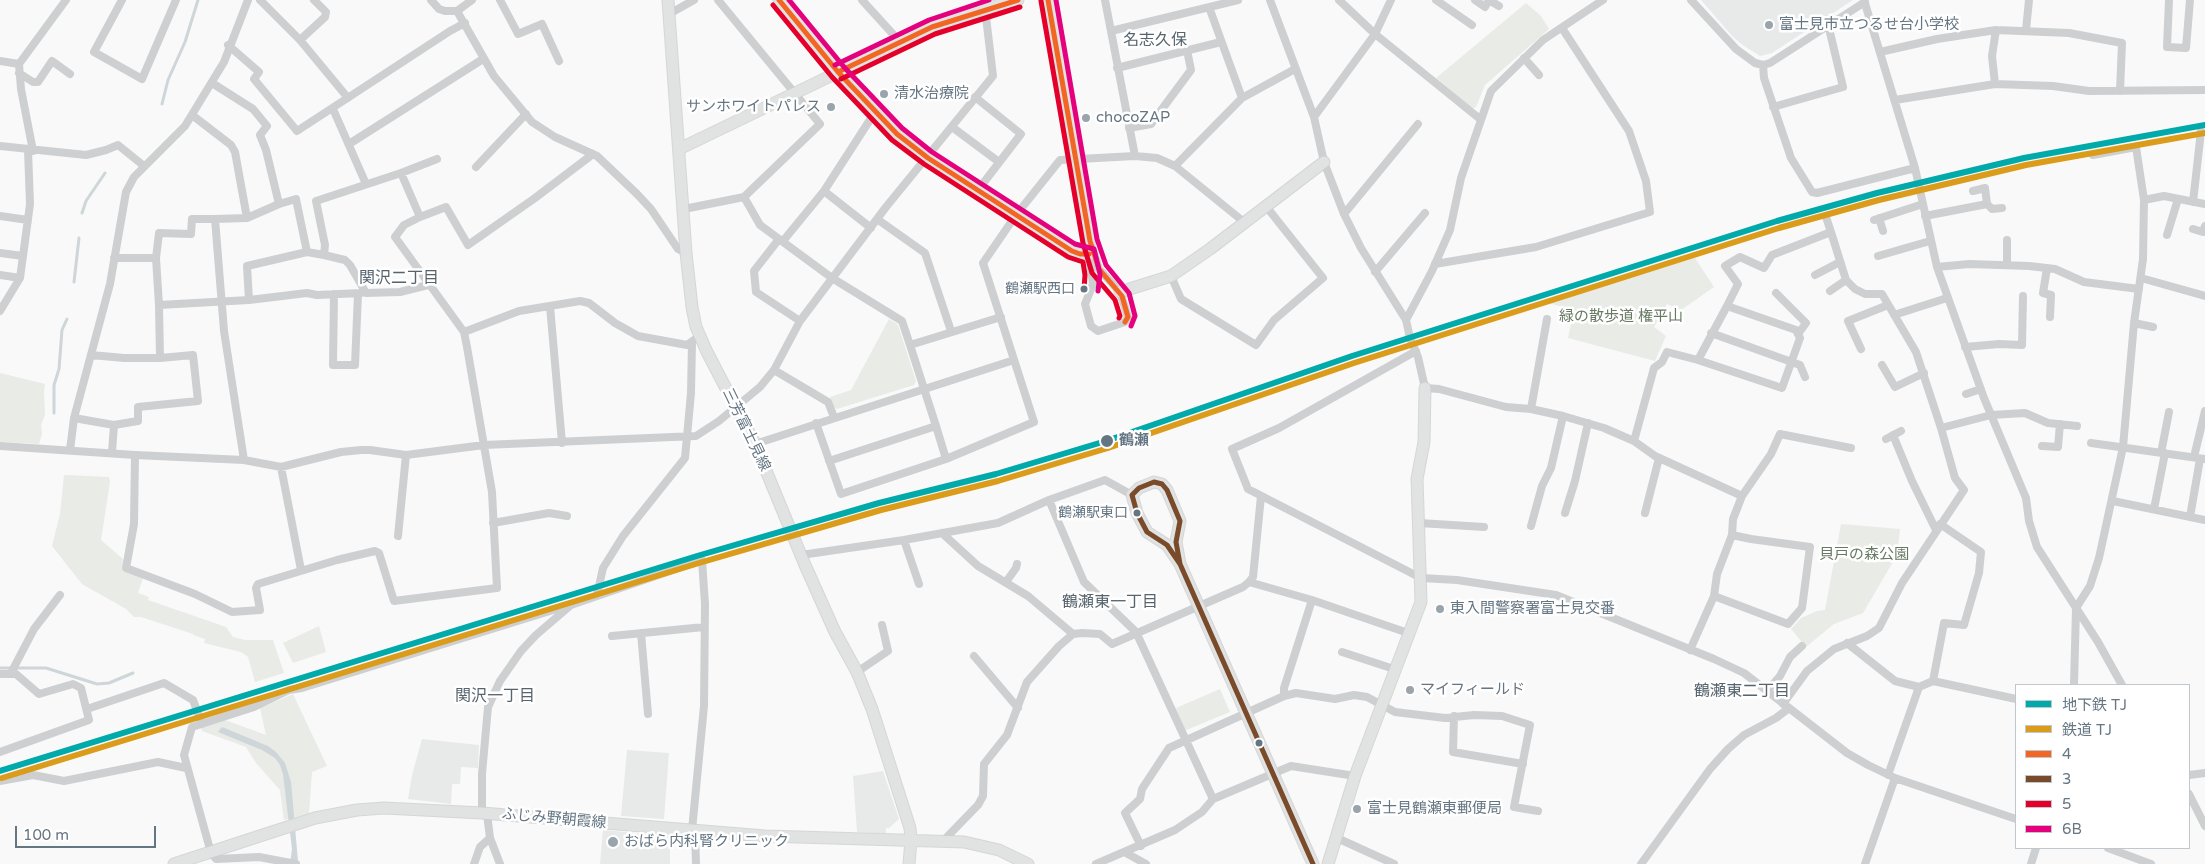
<!DOCTYPE html>
<html>
<head>
<meta charset="utf-8">
<style>
  body { margin:0 }
  #map { position:relative; width:2205px; height:864px; overflow:hidden; background:#f9f9f9; font-family:"Varela Round","Noto Sans JP",sans-serif }
  canvas { display:block }
  .legend { position:absolute; left:2015px; top:684px; width:175px; height:165px; box-sizing:border-box; background:#fff; border:1px solid #c1c8cd; margin:0; padding:6px 9px; list-style:none; font-size:15px; color:#657683 }
  .legend li { display:flex; align-items:center; gap:10px; height:25px }
  .legend b { width:25px; border:1px solid #c1c8cd }
  .scale { position:absolute; left:15px; top:826px; width:141px; height:22px; box-sizing:border-box; border:2px solid #657683; border-top:0; padding-left:6px; font-size:15px; line-height:18px; white-space:nowrap; color:#657683; -webkit-text-stroke:4px #fff; paint-order:stroke }
</style>
</head>
<body>
<div id="map">
<canvas width="2205" height="864"></canvas>
<ul class="legend">
<li><b style="height:6px;background:#01aaaa"></b>地下鉄 TJ</li>
<li><b style="height:6px;background:#da9c1a"></b>鉄道 TJ</li>
<li><b style="height:6px;background:#f26522"></b>4</li>
<li><b style="height:6px;background:#7a4b2a"></b>3</li>
<li><b style="height:6px;background:#e4002b"></b>5</li>
<li><b style="height:6px;background:#e5007d"></b>6B</li>
</ul>
<div class="scale">100 m</div>
</div>
<script>
const ctx = document.querySelector('canvas').getContext('2d');
ctx.lineJoin = 'round';
function fillPath(path, color) { ctx.fillStyle = color; ctx.fill(path, 'evenodd'); }
const toPath = rows => new Path2D(rows.map(r => 'M' + r).join(''));
function trace(path, color, width, dash) { ctx.strokeStyle = color; ctx.lineWidth = width; ctx.lineCap = dash ? 'butt' : 'round'; ctx.setLineDash(dash || []); ctx.stroke(path); }
function label(font, color, halo, rows, align = 'center') {
  ctx.font = font + ' "Varela Round","Noto Sans JP",sans-serif'; ctx.lineWidth = 5; ctx.setLineDash([]); ctx.textBaseline = 'middle'; ctx.strokeStyle = halo; ctx.fillStyle = color; for (const [text, x, y, turn = 0] of rows) {
    ctx.save(); ctx.translate(x, y); ctx.rotate((+turn || 0) * Math.PI / 180); ctx.textAlign = isNaN(turn) ? turn : align; if (halo) ctx.strokeText(text, 0, 0); ctx.fillText(text, 0, 0); ctx.restore();
  }
}
fillPath(toPath([
  [1701,0,1853,0,1772,53,1760,56,1744,46,1733,37],
  [422,739,479,745,478,768,461,767,460,784,452,784,451,804,408,799,412,775],
  [627,750,669,753,664,819,621,816],
  [883,771,899,819,889,828,886,828,886,834,857,832,853,776],
  [603,830,670,836,670,864,600,864]
]), '#e8e9e9');
fillPath(toPath([
  [1526,3,1541,16,1549,29,1485,85,1476,107,1472,109,1436,78],
  [1695,258,1714,287,1681,310,1667,304,1654,327,1666,336,1655,361,1568,338,1574,310,1548,303],
  [889,319,897,324,899,328,916,381,914,385,837,409,833,407,830,397,851,390],
  [0,373,45,384,44,392,45,415,41,425,42,434,39,444,0,442],
  [64,475,109,477,110,482,101,540,123,559,122,568,143,578,138,593,149,597,148,600,226,627,233,637,245,640,273,640,284,673,255,682,248,657,241,652,204,643,205,639,193,635,193,634,141,617,134,617,126,609,82,584,52,546,60,514],
  [1841,524,1900,529,1897,555,1863,613,1834,624,1806,647,1791,629,1801,618,1817,611,1825,610],
  [319,626,326,652,293,663,283,643],
  [1220,689,1230,712,1184,731,1176,708],
  [293,694,327,766,312,772,309,814,284,820,280,790,256,763,246,747,202,731,201,728,225,720,266,735,260,708]
]), '#e8ebe6');
fillPath(toPath([
  [222,727,268,746,276,752,285,763,291,782,298,861,290,864,292,849,283,774,280,765,275,758,262,750,218,732]
]), '#ced6d9');
trace(toPath([
  [162,104,168,80,185,42,198,0],
  [82,213,86,201,105,173],
  [74,282,79,238],
  [54,413,54,385,59,369,62,330,67,319],
  [0,668,46,668,97,684,109,683,133,673]
]), '#ced6d9', 3);
const secondary = toPath([
  [668,0,686,253,692,307,696,327,707,352,755,444,805,565,835,632,857,672,872,709,910,828,911,840,909,864],
  [779,0,838,72,897,134,928,158,1072,251,1080,254,1089,254],
  [1048,0,1077,160,1090,241],
  [679,149,932,27,985,9,1018,0],
  [1120,292,1171,276,1210,249,1324,162],
  [1180,564,1176,542,1180,521,1167,490,1162,484,1154,482,1139,488,1132,495,1137,513,1147,532,1167,545,1180,564,1313,864],
  [174,864,315,818,357,810,384,808,482,813,765,836,964,842,999,850,1028,864],
  [1328,864,1355,776,1421,602,1417,479,1424,442,1425,388]
]);
trace(secondary, '#d5d6d7', 13);
trace(toPath([
  [122,0,94,52,142,79,176,0],
  [260,0,300,40,348,98],
  [431,0,439,9,445,11,457,11,472,0],
  [500,0,518,34,542,24,559,61],
  [862,0,901,43],
  [1105,0,1135,156],
  [1270,0,1314,117,1324,162,1344,214,1361,248,1406,320,1410,338,1418,357,1425,388,1439,389,1506,407,1531,409,1563,416,1604,428,1634,441,1655,456,1742,496,1733,519,1732,535,1717,574,1714,596,1690,650],
  [1339,0,1375,34,1480,119],
  [1436,0,1472,25],
  [1475,0,1485,7,1489,0],
  [1489,0,1499,6],
  [1691,0,1736,49,1755,63,1763,65,1770,63,1865,2],
  [1864,0,1915,168,1937,267,1984,398,2026,498,2029,521,2037,547,2098,642,2122,685],
  [2169,0,2167,47,2186,48,2190,0],
  [457,11,494,76,532,122,555,137,597,156,637,194,651,209,678,249,686,253],
  [669,14,694,0],
  [2026,30,2029,0],
  [1111,31,1238,0],
  [300,40,325,17,326,12,314,0],
  [228,45,259,72,254,79,297,131,450,31,465,23],
  [1880,52,1937,39,1996,30,2069,33,2122,43,2120,91],
  [1524,58,1539,75],
  [0,61,19,64],
  [1763,65,1764,78,1791,158,1812,192,1817,193,1915,168],
  [1117,68,1221,42],
  [19,73,33,82,38,82,52,61,70,74],
  [212,83,253,109,267,126,260,135,266,150,279,204],
  [1995,84,1992,56,1996,30],
  [975,97,1021,134,978,190],
  [1242,98,1295,69],
  [1895,100,1995,84,2053,86,2089,91,2205,90],
  [1773,107,1843,87,1828,24],
  [333,109,366,184],
  [192,115,231,145,235,152,247,218],
  [1314,117,1375,34,1391,0],
  [952,127,999,162],
  [1129,128,1151,124,1191,70,1187,50],
  [349,144,483,59],
  [0,146,86,155,106,150,118,145,144,166],
  [33,151,21,89,19,64,66,0],
  [1175,166,1242,98,1209,7],
  [476,167,526,114],
  [824,191,871,228],
  [744,197,760,225,832,278,902,321,910,345,936,426,829,461],
  [2144,200,2164,196,2205,204],
  [2193,202,2201,131],
  [1987,204,1992,209,2002,208],
  [684,209,744,197,820,124,718,0],
  [1344,214,1418,124],
  [0,216,28,220],
  [1925,216,1987,204,1985,188,1973,191],
  [420,217,446,207,468,245,535,198,593,154],
  [1826,217,1831,232],
  [1879,218,1883,231],
  [877,219,925,253,951,331],
  [1874,220,1923,204],
  [2193,229,2203,232,2205,226],
  [2167,235,2178,199],
  [779,239,754,271,756,292,800,321],
  [783,241,824,191,875,112],
  [1090,241,1099,269,1120,292,1128,317,1125,322,1098,331,1091,326,1085,304,1093,284,1089,254,1090,241],
  [0,253,23,256,30,204,28,150],
  [1878,256,1930,241],
  [114,258,156,258],
  [1435,264,1536,247,1650,212,1646,181,1629,131,1562,28],
  [2007,264,2007,240],
  [1937,267,1969,264,2029,266,2055,269,2084,282,2139,289],
  [2047,268,2043,293,2051,295,2050,317],
  [1375,272,1425,213],
  [0,275,20,278],
  [1815,275,1840,262],
  [1171,276,1181,299,1256,345,1274,320,1323,278,1265,205],
  [2141,278,2205,296],
  [428,285,400,292,366,293,350,265,345,260,324,255,325,245,316,201,401,173,437,159],
  [1830,291,1846,280],
  [1776,293,1806,323,1798,334],
  [334,294,333,365,355,365,358,294],
  [249,300,307,293,317,295,361,293],
  [159,305,156,258,159,233,191,234,192,219,215,219],
  [550,306,562,443],
  [1727,306,1738,284,1725,266,1740,257,1764,268,1772,255,1831,232,1846,280,1855,289,1865,294,1882,294,1916,352,1941,428,1955,478,1964,490,1902,583,1879,628,1867,636,1834,649,1807,671,1783,704],
  [0,311,20,278,23,256],
  [1894,315,1947,298],
  [1406,320,1432,271,1450,230,1461,178,1491,91,1543,40,1603,0],
  [2134,323,2153,327],
  [464,332,519,311,580,301,589,303,615,323,638,336,687,345,694,340],
  [1711,333,1800,365,1805,377],
  [910,345,1001,317],
  [1965,347,1999,344,2022,345,2023,296],
  [1861,349,1848,321,1888,305],
  [1416,351,1279,428,1232,449,1248,489,1421,578,1457,580,1556,595,1714,659,1744,673,1847,753,1868,765,1895,778,2016,819],
  [91,355,124,358,160,358,159,305,249,300,247,266,307,252,324,255],
  [1882,365,1895,387,1924,373],
  [774,370,828,402,834,417],
  [1966,394,1981,389],
  [1531,409,1547,319],
  [816,423,841,494,946,459,1034,422,983,263,1016,215,1060,160,1135,156,1157,158,1175,166,1244,222],
  [114,425,138,421,138,407,198,401,193,355,160,358],
  [936,426,946,459],
  [1941,428,1991,415,2025,413,2048,423,2077,426],
  [1893,435,1912,481,1936,530],
  [1886,439,1901,431],
  [1634,441,1654,368,1662,362,1667,352,1698,360,1782,388,1800,338,1796,330,1727,306,1698,360],
  [2091,443,2205,459],
  [755,444,1014,360],
  [0,446,135,455,244,460,281,467,341,452,361,450,370,450,406,455,484,445,696,436,719,421,760,387,774,370,800,321,886,207,993,76,984,0],
  [2042,446,2058,447,2060,424],
  [70,450,74,418],
  [112,452,114,425,74,418,110,284,126,192,134,177,185,126,224,62,248,0],
  [2161,453,2169,412],
  [135,455,134,524,126,568,195,594,232,612,260,610,256,588,258,584,337,560,375,551,379,553,394,601,497,588,492,492,467,347,464,332,395,237,404,225,420,217,401,173],
  [2194,457,2205,411],
  [244,460,224,331,215,219,247,218,279,204,296,199,307,252],
  [281,467,301,570],
  [1742,496,1771,454,1780,434,1851,448],
  [1049,500,1084,582,1136,632,1213,799],
  [2113,501,2205,520],
  [2154,509,2165,453],
  [1565,513,1575,481,1588,423],
  [1645,513,1659,458],
  [2190,517,2200,459],
  [493,523,549,513,567,516],
  [1419,523,1484,527],
  [1531,526,1542,486,1551,468,1563,416],
  [942,533,978,566,1028,596,1073,634],
  [398,536,406,455],
  [904,540,919,584],
  [801,555,904,540,998,523,1049,500,1105,480,1132,495],
  [1006,582,1016,568,1017,564],
  [1249,582,1312,600,1411,634],
  [597,595,603,568,623,536,685,458,691,393,692,342],
  [1714,596,1788,624,1802,608,1810,547,1751,539,1732,535],
  [641,633,648,714],
  [612,636,704,627],
  [1847,643,1895,681,1919,687],
  [1342,652,1397,670],
  [974,656,1018,708],
  [857,672,888,651,882,625],
  [11,673,34,629,60,595],
  [0,674,16,674,39,694,73,684,81,688,89,720,0,752],
  [1933,681,1944,623,1964,625,1979,573,1981,552,1940,524],
  [2074,685,2076,608,2090,586,2099,558,2123,447,2134,323,2143,259,2144,200,2136,147,2093,155],
  [1767,691,1780,676,1790,657,1802,646],
  [1284,696,1284,688,1312,600],
  [87,709,164,683,193,700,202,724],
  [1454,716,1453,752,1523,764],
  [1888,775,1919,687,1933,681,2016,699],
  [2189,775,2205,773],
  [0,781,33,775,64,781,158,762,186,768],
  [2189,794,2205,826],
  [482,813,482,774,488,707,500,681,521,651,536,635,571,605,702,560,705,604,704,706,692,830],
  [487,814,490,838,500,864],
  [695,831,696,864],
  [1337,838,1394,864],
  [943,841,978,805,983,796,984,764,1007,735,1027,682,1059,646,1073,634,1082,633,1100,634,1112,644,1243,587,1249,582,1253,577,1261,496],
  [1141,846,1125,813,1140,799,1142,789,1169,748,1284,696,1296,693,1335,699,1354,695,1367,697,1395,712,1445,718,1474,715,1502,716,1530,725,1514,807,1538,811],
  [2108,848,2151,864],
  [1126,853,1146,864],
  [296,864,259,857,216,859,211,853,184,755,192,727,254,707,289,690,302,688,566,606],
  [474,864,480,847,490,838],
  [1096,864,1175,830,1202,812,1213,799,1291,766,1355,776],
  [1641,864,1710,769,1728,749,1744,735,1776,718,1789,708],
  [1865,864,1895,778],
  [2031,864,2036,848]
]), '#cecfd0', 8);
trace(secondary, '#e1e2e2', 11);
trace(toPath([
  [779,0,838,72,897,134,928,158,1072,251,1080,254,1089,254],
  [1048,0,1090,241,1099,269,1122,296,1128,317,1125,322],
  [838,72,932,27,1018,0]
]), '#f26522', 5);
trace(toPath([
  [1154,482,1162,484,1167,490,1180,521,1176,542,1180,564,1167,545,1147,532,1137,513,1132,495,1139,488,1154,482],
  [1180,564,1313,864]
]), '#7a4b2a', 5);
trace(toPath([
  [1041,1,1083,243,1092,273,1115,300,1120,316,1119,318],
  [773,5,832,77,892,140,924,164,1068,257,1083,262,1085,275,1084,289],
  [841,79,935,34,1020,7]
]), '#e4002b', 5);
trace(toPath([
  [789,0,844,67,902,128,932,152,1075,244,1094,249,1100,274,1098,291],
  [1056,0,1097,239,1106,265,1129,293,1135,316,1131,326],
  [835,65,929,20,989,0]
]), '#e5007d', 5);
trace(toPath([
  [2,778,699,563,881,510,998,481,1108,448,1354,363,1779,228,1879,200,2026,165,2205,133]
]), '#da9c1a', 6);
trace(toPath([
  [0,771,697,556,879,503,996,474,1106,441,1352,356,1777,221,1877,193,2024,158,2205,125]
]), '#01aaaa', 6);
for (const [x, y, r, color] of [
  [1769,25,5,"#99a4ac"],
  [884,94,5,"#99a4ac"],
  [831,107,5,"#99a4ac"],
  [1086,118,5,"#99a4ac"],
  [1084,289,4.5,"#657683"],
  [1107,441,7,"#657683"],
  [1137,513,4.5,"#657683"],
  [1440,609,5,"#99a4ac"],
  [1410,690,5,"#99a4ac"],
  [1259,743,4.5,"#657683"],
  [1357,809,5,"#99a4ac"],
  [613,842,6,"#99a4ac"]
]) { const dot = new Path2D(); dot.arc(x, y, r, 0, 2 * Math.PI); ctx.fillStyle = color; ctx.fill(dot); trace(dot, '#fff', 2); }
label('14px', '#657683', '#fff', [
  ["鶴瀬駅西口",1075,289],
  ["鶴瀬駅東口",1128,513]
], 'right');
label('15px', '#657683', '#fff', [
  ["富士見市立つるせ台小学校",1779,25],
  ["清水治療院",894,94],
  ["サンホワイトパレス",821,107,"right"],
  ["chocoZAP",1096,118],
  ["東入間警察署富士見交番",1450,609],
  ["マイフィールド",1420,690],
  ["富士見鶴瀬東郵便局",1367,809],
  ["おばら内科腎クリニック",624,842]
], 'left');
label('15px', '#687a64', '#fff', [
  ["緑の散歩道 権平山",1621,317],
  ["貝戸の森公園",1864,555]
]);
label('15px', '#657683', '#fff', [
  ["三芳富士見線",746,430,64],
  ["ふじみ野朝霞線",554,819,5]
]);
label('bold 15px', '#657683', '#fff', [
  ["鶴瀬",1119,441]
], 'left');
label('16px', '#57646e', '#fff', [
  ["名志久保",1155,41],
  ["関沢二丁目",399,279],
  ["鶴瀬東一丁目",1110,603],
  ["鶴瀬東二丁目",1742,692],
  ["関沢一丁目",495,697]
]);
</script>
</body>
</html>
